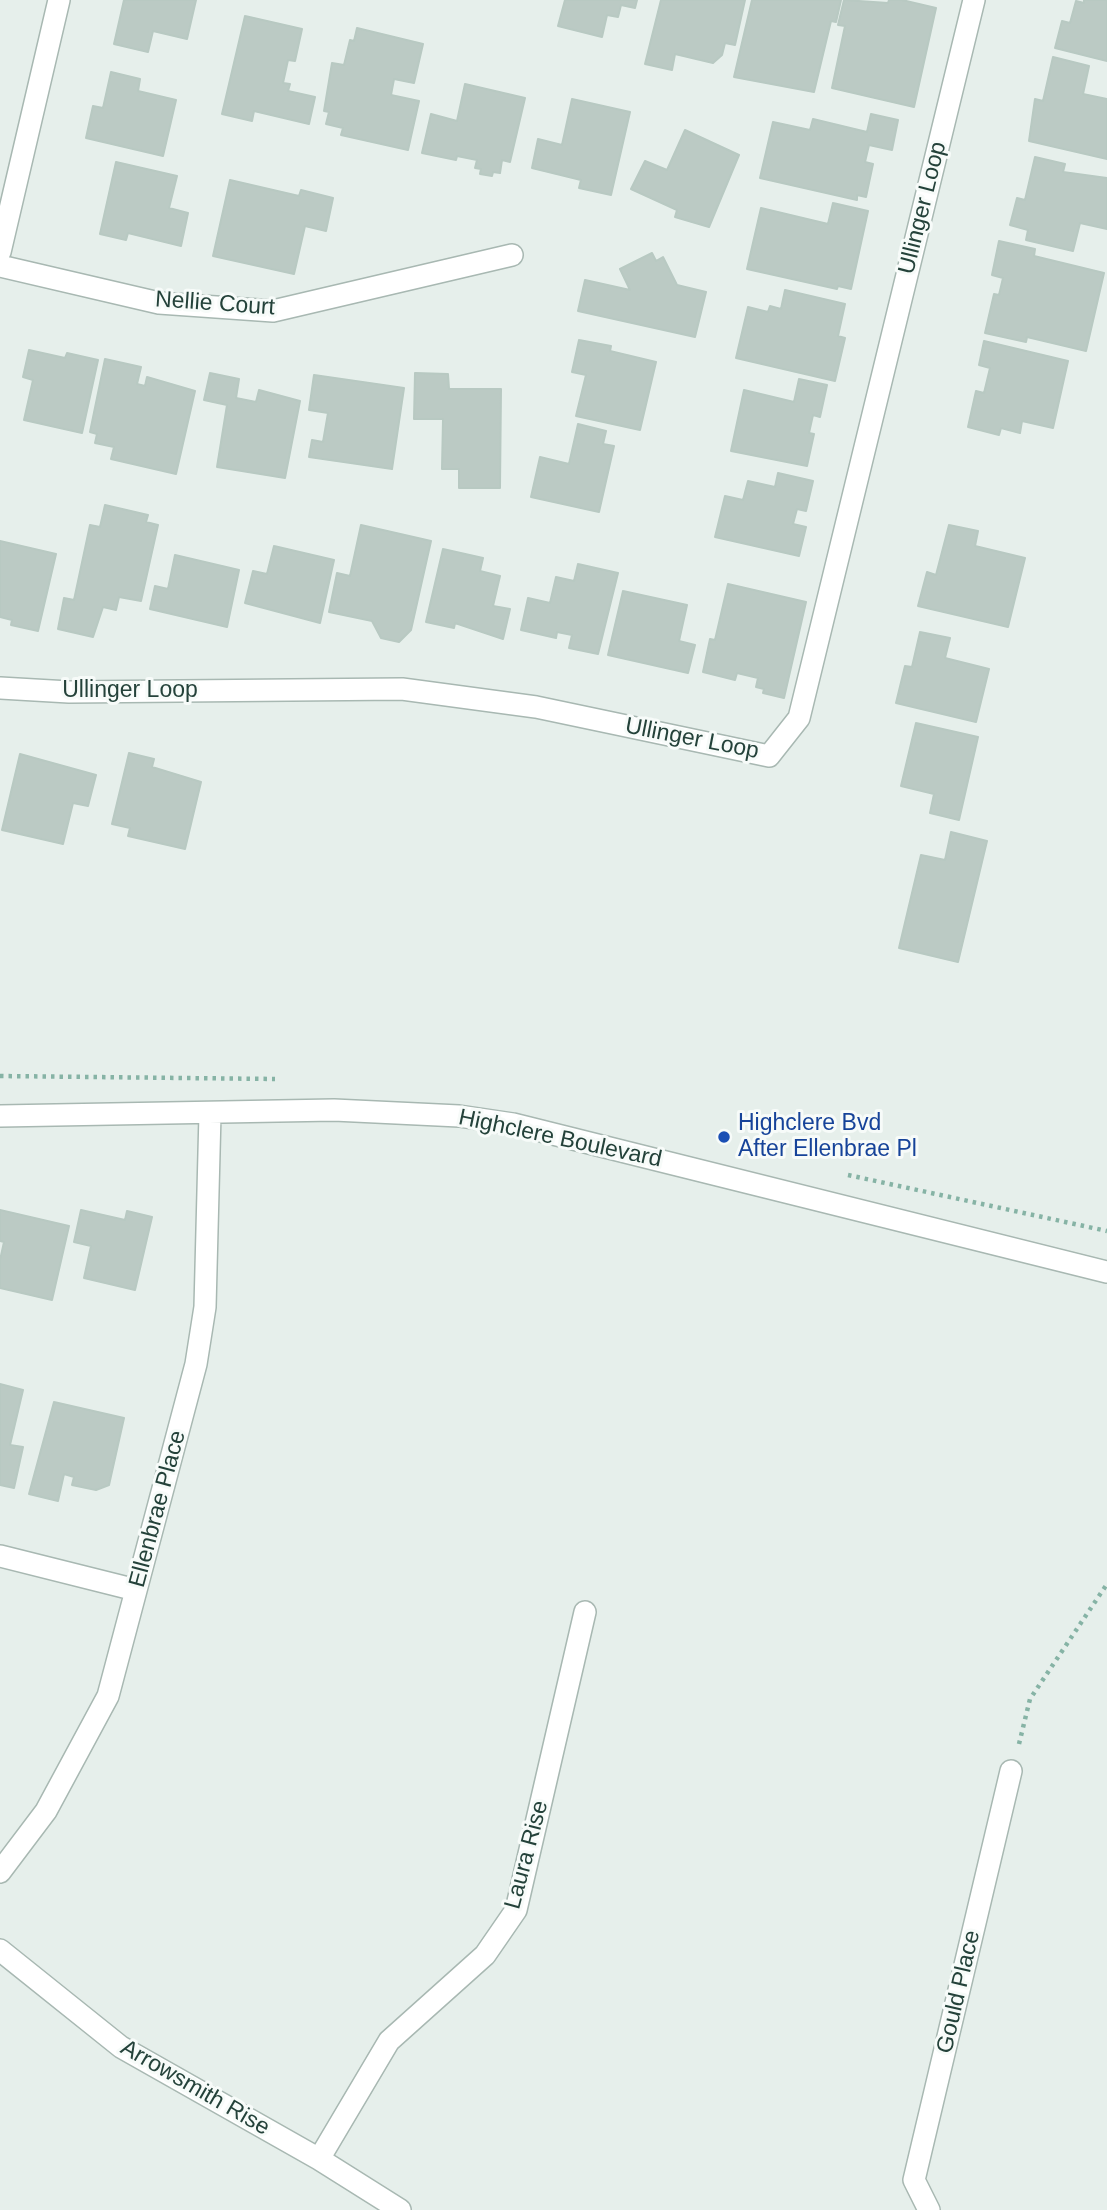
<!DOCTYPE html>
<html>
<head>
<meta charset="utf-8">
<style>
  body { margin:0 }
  canvas { display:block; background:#e6efeb }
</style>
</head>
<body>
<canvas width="1107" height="2210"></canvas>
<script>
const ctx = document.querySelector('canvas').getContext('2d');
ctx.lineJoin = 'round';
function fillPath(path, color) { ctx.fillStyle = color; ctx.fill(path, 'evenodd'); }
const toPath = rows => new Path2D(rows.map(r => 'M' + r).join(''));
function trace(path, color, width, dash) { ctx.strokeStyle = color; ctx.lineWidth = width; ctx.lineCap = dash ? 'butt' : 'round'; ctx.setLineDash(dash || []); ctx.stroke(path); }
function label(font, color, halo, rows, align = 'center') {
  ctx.font = font + ' Arial,sans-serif'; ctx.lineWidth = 6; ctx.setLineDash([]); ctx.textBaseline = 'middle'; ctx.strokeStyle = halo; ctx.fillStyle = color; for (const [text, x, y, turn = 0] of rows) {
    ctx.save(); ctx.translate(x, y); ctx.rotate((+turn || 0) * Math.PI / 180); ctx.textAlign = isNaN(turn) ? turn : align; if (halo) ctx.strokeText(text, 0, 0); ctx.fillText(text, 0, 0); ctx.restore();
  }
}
const building = toPath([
  [124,0,196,0,187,39,153,31,148,52,114,44,124,0],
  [565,0,637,0,635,8,621,5,618,17,607,15,602,37,558,26,565,0],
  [661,0,745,0,735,45,725,43,722,55,713,63,675,54,672,70,645,64,661,0],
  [752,0,841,0,836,22,831,21,814,92,734,77,752,0],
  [844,0,888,3,889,0,902,0,936,8,914,107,832,88,845,26,838,25,844,0],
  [1084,0,1107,0,1107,61,1055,48,1062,21,1070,23,1076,1,1084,3,1084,0],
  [245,16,302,29,295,61,288,60,283,83,290,84,288,91,315,97,309,124,254,111,252,121,222,114,245,16],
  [357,28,423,44,414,83,394,79,391,95,419,101,408,150,341,135,343,128,326,124,329,112,324,111,332,63,344,65,350,40,354,41,357,28],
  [1053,57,1089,66,1083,94,1107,99,1107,159,1029,141,1035,99,1043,101,1053,57],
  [111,72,140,79,138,91,176,100,163,156,86,138,93,106,103,108,111,72],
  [465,84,525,98,510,162,502,160,500,173,493,172,492,176,480,174,481,169,475,168,477,160,457,156,456,160,422,153,431,114,457,121,465,84],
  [572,99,630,112,611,195,579,188,581,180,532,168,538,139,562,145,572,99],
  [871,114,898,120,892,150,869,145,865,162,873,164,866,197,857,195,857,200,760,178,773,122,810,130,813,119,867,132,871,114],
  [685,130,739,155,709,227,675,217,677,210,631,189,645,161,667,170,685,130],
  [1035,157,1065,164,1063,172,1107,178,1107,229,1080,223,1073,251,1026,240,1028,230,1010,225,1017,198,1025,200,1035,157],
  [116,162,177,176,169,208,188,213,181,246,128,233,126,240,100,234,116,162],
  [230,180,299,196,301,190,333,198,326,231,305,226,294,274,213,256,230,180],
  [833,203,868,211,851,289,838,286,837,289,747,269,761,208,828,224,833,203],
  [999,241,1035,249,1034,256,1104,273,1086,351,1027,337,1026,342,985,333,994,294,999,295,1003,278,992,275,999,241],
  [652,253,656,261,663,257,677,285,706,292,695,337,578,311,585,280,630,290,620,269,652,253],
  [785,290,845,304,838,336,845,338,835,381,736,358,748,307,768,312,770,306,781,309,785,290],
  [579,340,611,346,610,351,656,362,640,430,576,416,586,375,572,372,579,340],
  [984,341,1068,361,1053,428,1022,421,1020,433,1001,428,999,435,968,427,976,391,984,393,990,368,979,365,984,341],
  [29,350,65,358,67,353,98,360,82,433,24,420,33,380,23,377,29,350],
  [105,359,141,367,137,384,145,386,147,377,195,391,176,474,111,459,114,447,95,443,97,434,90,432,105,359],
  [210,373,239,379,236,398,256,402,259,390,300,401,285,478,217,467,227,405,204,400,210,373],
  [415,373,448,374,449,389,501,389,500,488,459,488,459,469,442,469,443,419,414,419,415,373],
  [314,375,404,388,392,469,309,457,312,440,323,442,328,413,309,410,314,375],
  [799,379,827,385,820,417,813,415,809,433,814,434,807,466,731,451,744,390,794,402,799,379],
  [578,424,606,431,603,444,614,446,599,512,531,497,540,457,569,464,578,424],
  [778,473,813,481,806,511,797,509,793,524,806,527,799,556,715,537,725,496,743,500,748,481,775,487,778,473],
  [105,505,148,515,146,522,158,525,141,601,119,597,116,610,103,607,93,637,58,629,64,598,74,600,90,525,100,527,105,505],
  [361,525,431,541,411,630,399,642,381,638,372,621,329,612,337,573,350,576,361,525],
  [949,525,978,531,975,546,1025,558,1008,627,918,606,927,572,936,575,949,525],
  [0,541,56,554,38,631,11,625,12,620,0,617,0,541],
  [274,546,334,560,320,623,245,603,253,571,267,574,274,546],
  [443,549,483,558,480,571,500,576,493,606,510,609,503,639,455,623,454,628,426,622,443,549],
  [175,555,239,570,227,627,150,609,155,586,168,589,175,555],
  [578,564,618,573,598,654,569,648,572,635,557,632,556,638,521,630,528,598,550,603,556,577,574,581,578,564],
  [728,584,806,602,784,698,763,693,764,689,756,687,758,678,737,673,735,680,703,672,710,639,715,640,728,584],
  [623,591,687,605,679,641,695,645,688,673,608,655,623,591],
  [920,632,950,638,945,658,989,669,976,722,896,703,905,666,912,667,920,632],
  [916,723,978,737,959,820,930,813,934,794,901,786,916,723],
  [129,753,154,759,152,767,201,782,185,849,128,836,130,828,112,824,129,753],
  [20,754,96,775,88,806,73,803,63,844,2,830,20,754],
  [951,832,987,841,958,962,899,948,921,855,945,860,951,832],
  [0,1210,69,1226,52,1300,0,1288,0,1260,4,1242,0,1241,0,1210],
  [81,1210,125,1220,127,1211,152,1217,135,1290,84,1278,91,1246,74,1242,81,1210],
  [0,1384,23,1390,10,1445,23,1447,14,1488,0,1485,0,1384],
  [54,1402,124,1418,109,1485,96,1490,72,1485,74,1477,64,1474,58,1501,29,1494,54,1402]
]);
fillPath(building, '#bbcac4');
trace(building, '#b8c9c2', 2);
const minor = toPath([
  [0,252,59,0],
  [0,266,159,303,273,311,512,255],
  [0,688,69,692,402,689,536,707,769,756,799,718,974,0],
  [0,1116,334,1110,459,1116,513,1124,1107,1272],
  [0,1556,136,1590],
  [0,1872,46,1811,108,1696,196,1364,205,1307,210,1114],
  [0,1950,121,2047,319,2159,400,2210],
  [319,2159,389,2041,485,1955,516,1910,585,1612],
  [929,2210,914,2180,1011,1771]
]);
trace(minor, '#a8b8b2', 24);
trace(toPath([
  [0,1076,275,1079],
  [848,1175,1107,1231],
  [1019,1744,1030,1699,1107,1584]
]), '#86b3a5', 4.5, [3.5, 5]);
trace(minor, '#fff', 21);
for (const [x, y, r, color] of [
  [724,1137,7,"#1a4fb4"]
]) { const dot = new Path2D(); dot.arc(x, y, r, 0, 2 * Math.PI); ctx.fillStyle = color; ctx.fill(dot); trace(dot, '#f7fbf9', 2.5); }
label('23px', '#24423a', '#f7fbf9', [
  ["Ullinger Loop",923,208,-76],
  ["Nellie Court",215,304,4],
  ["Ullinger Loop",130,691],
  ["Ullinger Loop",692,739,11],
  ["Highclere Boulevard",560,1139,12],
  ["Ellenbrae Place",158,1509,-75],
  ["Laura Rise",527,1855,-75],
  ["Gould Place",959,1992,-77],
  ["Arrowsmith Rise",195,2088,30]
]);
label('23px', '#164399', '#f7fbf9', [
  ["Highclere Bvd",738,1124],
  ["After Ellenbrae Pl",738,1150]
], 'left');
</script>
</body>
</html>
